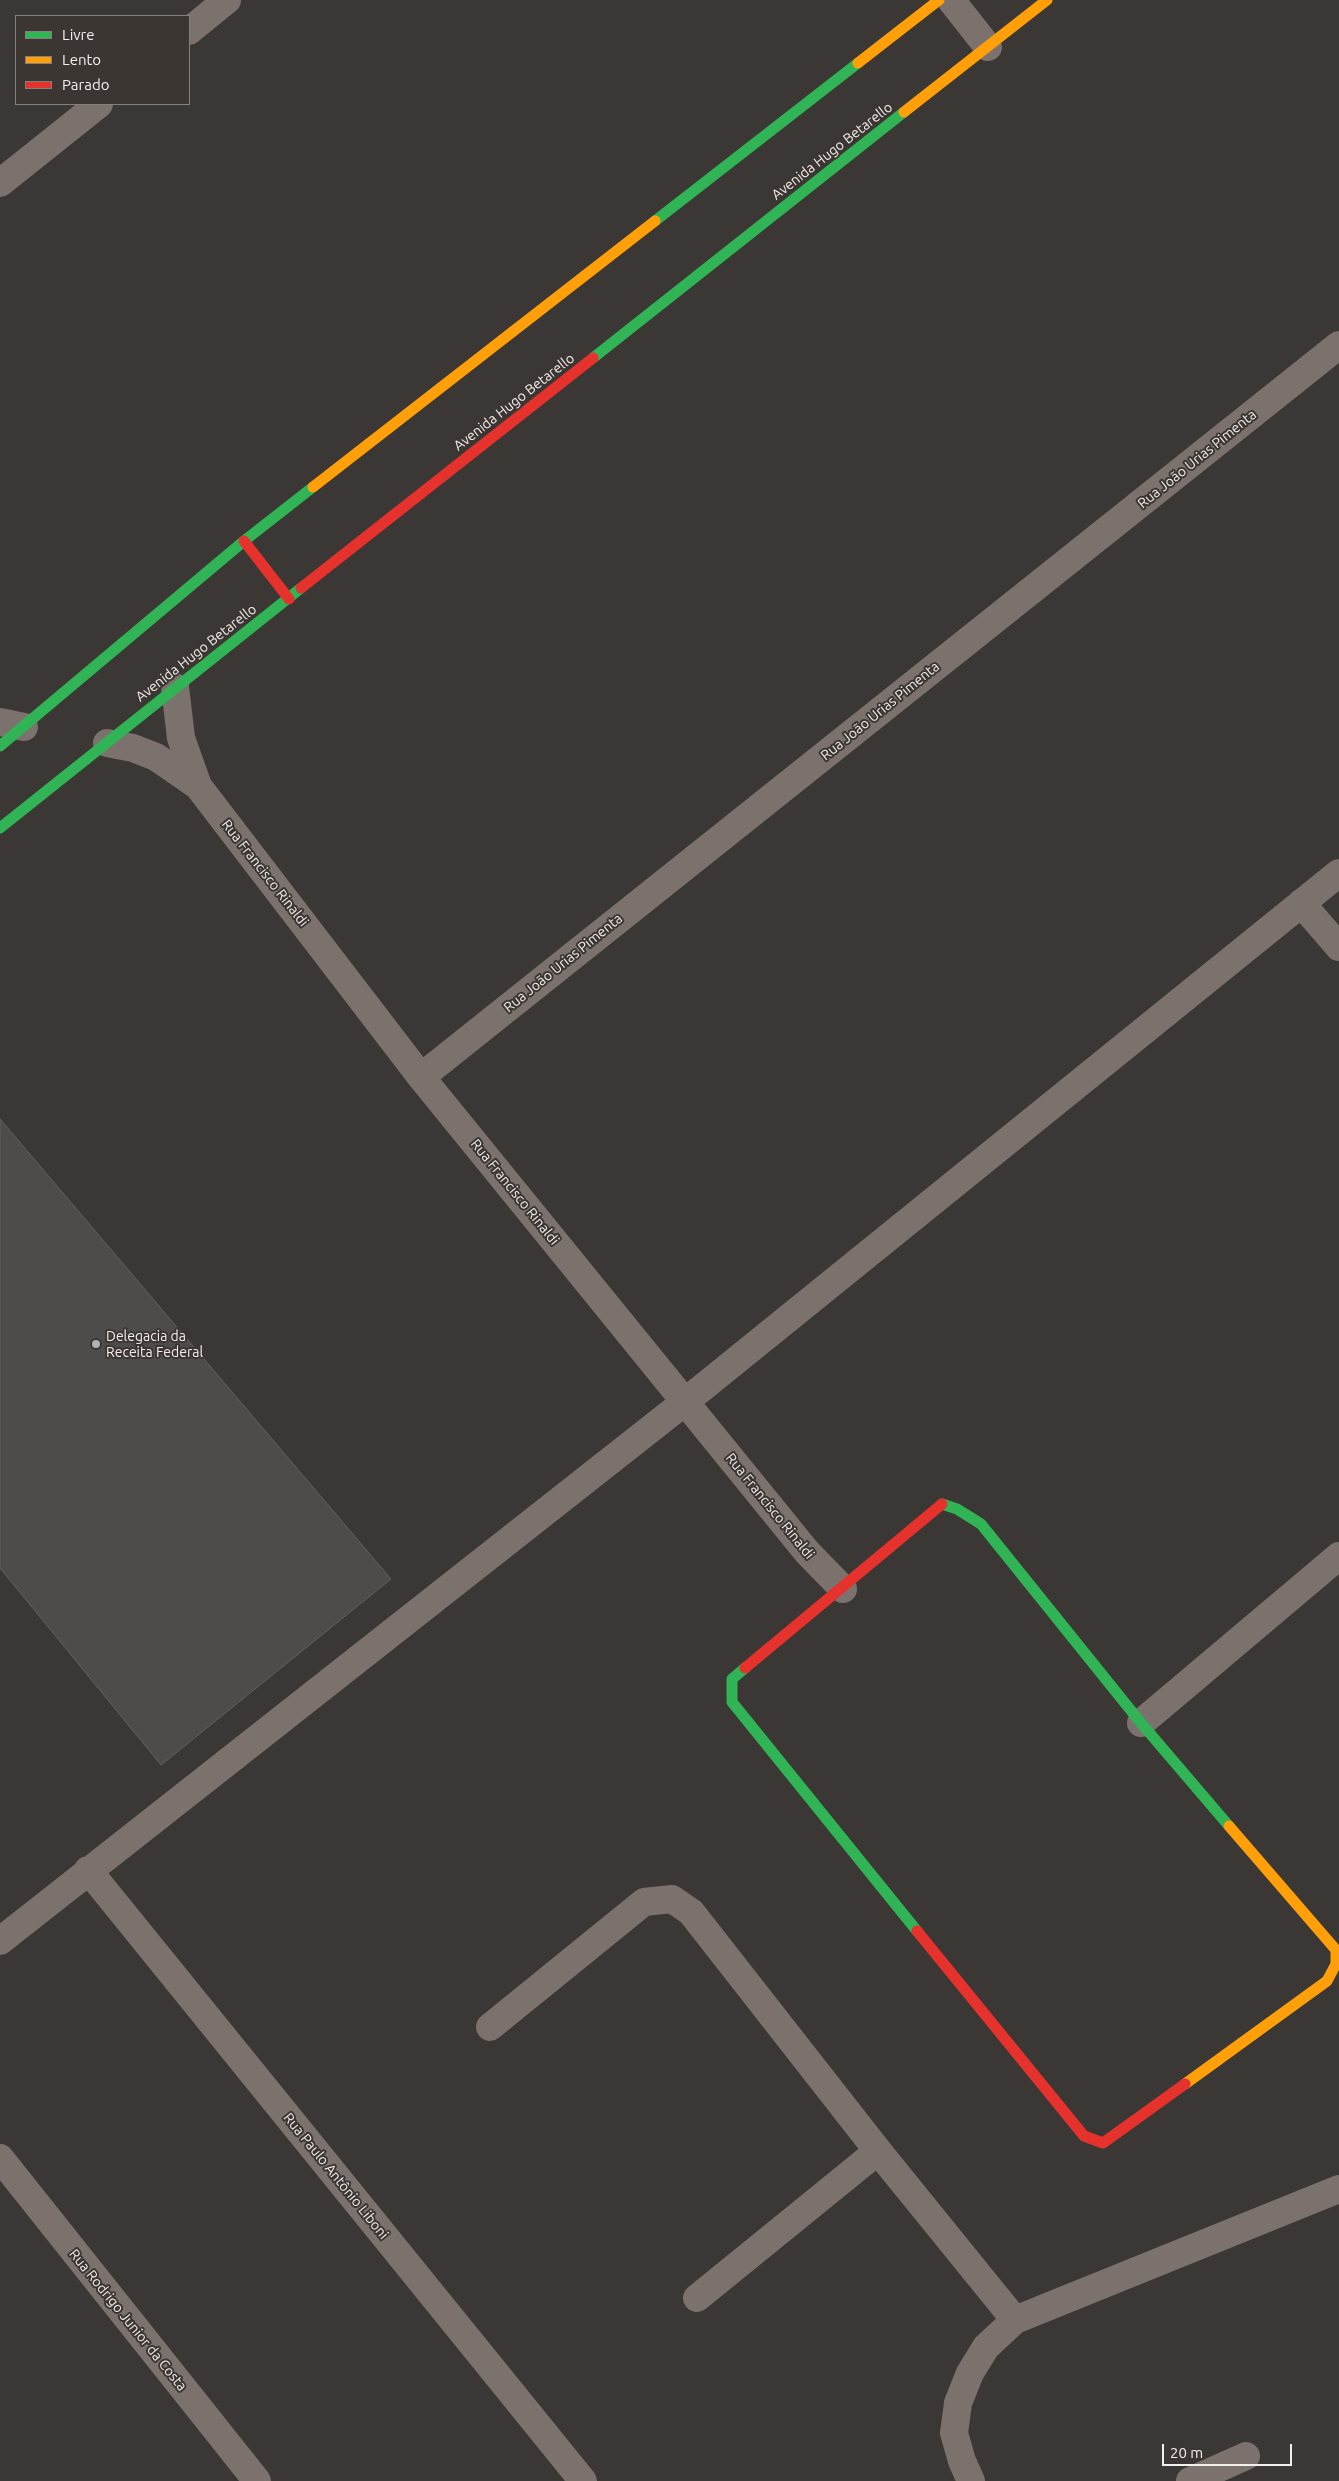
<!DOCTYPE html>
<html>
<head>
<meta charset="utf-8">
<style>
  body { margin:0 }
  #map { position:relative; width:1339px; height:2481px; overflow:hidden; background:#3a3735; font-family:Ubuntu,sans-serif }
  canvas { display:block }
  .legend { position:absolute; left:15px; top:15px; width:175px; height:90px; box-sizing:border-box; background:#3c3633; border:1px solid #85807d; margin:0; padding:6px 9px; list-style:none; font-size:15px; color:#f3efed }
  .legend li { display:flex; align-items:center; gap:10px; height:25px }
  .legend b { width:25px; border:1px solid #85807d }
  .scale { position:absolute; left:1162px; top:2444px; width:130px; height:22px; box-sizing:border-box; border:2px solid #f3efed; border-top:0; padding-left:6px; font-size:15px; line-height:18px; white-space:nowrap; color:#f3efed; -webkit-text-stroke:4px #3c3633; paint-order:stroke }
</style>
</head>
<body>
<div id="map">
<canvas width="1339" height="2481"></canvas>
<ul class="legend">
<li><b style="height:6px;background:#30b455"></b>Livre</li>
<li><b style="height:6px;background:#ff9f0a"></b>Lento</li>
<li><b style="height:6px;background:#e5322d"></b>Parado</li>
</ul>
<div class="scale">20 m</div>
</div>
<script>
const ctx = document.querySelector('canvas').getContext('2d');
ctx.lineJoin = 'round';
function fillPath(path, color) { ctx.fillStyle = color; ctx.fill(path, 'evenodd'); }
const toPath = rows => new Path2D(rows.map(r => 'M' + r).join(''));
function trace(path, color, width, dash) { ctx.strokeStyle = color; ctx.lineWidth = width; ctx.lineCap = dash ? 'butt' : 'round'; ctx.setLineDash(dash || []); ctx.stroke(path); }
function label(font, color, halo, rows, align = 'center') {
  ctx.font = font + ' Ubuntu,sans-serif'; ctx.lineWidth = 4; ctx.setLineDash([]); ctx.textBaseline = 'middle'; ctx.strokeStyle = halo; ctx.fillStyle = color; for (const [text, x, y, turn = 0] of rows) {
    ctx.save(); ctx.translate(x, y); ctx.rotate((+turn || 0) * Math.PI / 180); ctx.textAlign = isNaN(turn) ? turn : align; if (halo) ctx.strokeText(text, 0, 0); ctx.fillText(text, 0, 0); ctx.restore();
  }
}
const building = toPath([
  [0,1119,391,1579,161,1765,0,1568,0,1119]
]);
fillPath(building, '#4e4c4a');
trace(building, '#63605e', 1);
trace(toPath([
  [951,0,988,47],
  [189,31,227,0],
  [0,183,99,104],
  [175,687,181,738,198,786],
  [0,722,24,727],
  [107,743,133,748,156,757,198,786,421,1077,807,1552,843,1589],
  [1301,903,1339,947],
  [421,1077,1339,345],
  [1141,1723,1339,1556],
  [88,1870,583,2481],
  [0,1941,686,1401,1339,873],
  [490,2027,644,1902,672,1899,691,1912,878,2151,1015,2320],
  [0,2158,257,2481],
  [697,2298,878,2151],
  [971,2481,962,2461,954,2433,958,2403,970,2373,986,2347,1015,2320,1339,2189],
  [1190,2481,1246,2456]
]), '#7b726e', 28);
trace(toPath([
  [655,221,858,63],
  [593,358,904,112],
  [0,746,244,541,313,487],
  [0,828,301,588],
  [942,1504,957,1509,981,1524,1141,1723,1229,1826],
  [745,1668,732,1679,732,1702,917,1931]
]), '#30b455', 11);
trace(toPath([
  [858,63,939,0],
  [904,112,1047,0],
  [313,487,655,221],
  [1185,2084,1327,1981,1336,1964,1336,1950,1229,1826]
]), '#ff9f0a', 11);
trace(toPath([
  [244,541,289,599],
  [301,588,593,358],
  [745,1668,942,1504],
  [917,1931,1084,2136,1103,2143,1185,2084]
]), '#e5322d', 11);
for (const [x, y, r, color] of [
  [96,1344,5,"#b2afad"]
]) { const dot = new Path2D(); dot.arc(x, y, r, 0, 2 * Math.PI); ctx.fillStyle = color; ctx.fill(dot); trace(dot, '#3c3633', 2); }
label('14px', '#f3efed', '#3c3633', [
  ["Avenida Hugo Betarello",832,151,-38],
  ["Avenida Hugo Betarello",514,402,-38],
  ["Rua João Urias Pimenta",1197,459,-39],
  ["Avenida Hugo Betarello",196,653,-38],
  ["Rua João Urias Pimenta",880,711,-39],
  ["Rua Francisco Rinaldi",265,873,52],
  ["Rua João Urias Pimenta",563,963,-39],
  ["Rua Francisco Rinaldi",515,1192,51],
  ["Rua Francisco Rinaldi",770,1506,51],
  ["Rua Paulo Antônio Liboni",336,2176,51],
  ["Rua Rodrigo Junior da Costa",128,2320,51]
]);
label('14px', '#f3efed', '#3c3633', [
  ["Delegacia da",106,1336],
  ["Receita Federal",106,1352]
], 'left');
</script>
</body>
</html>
